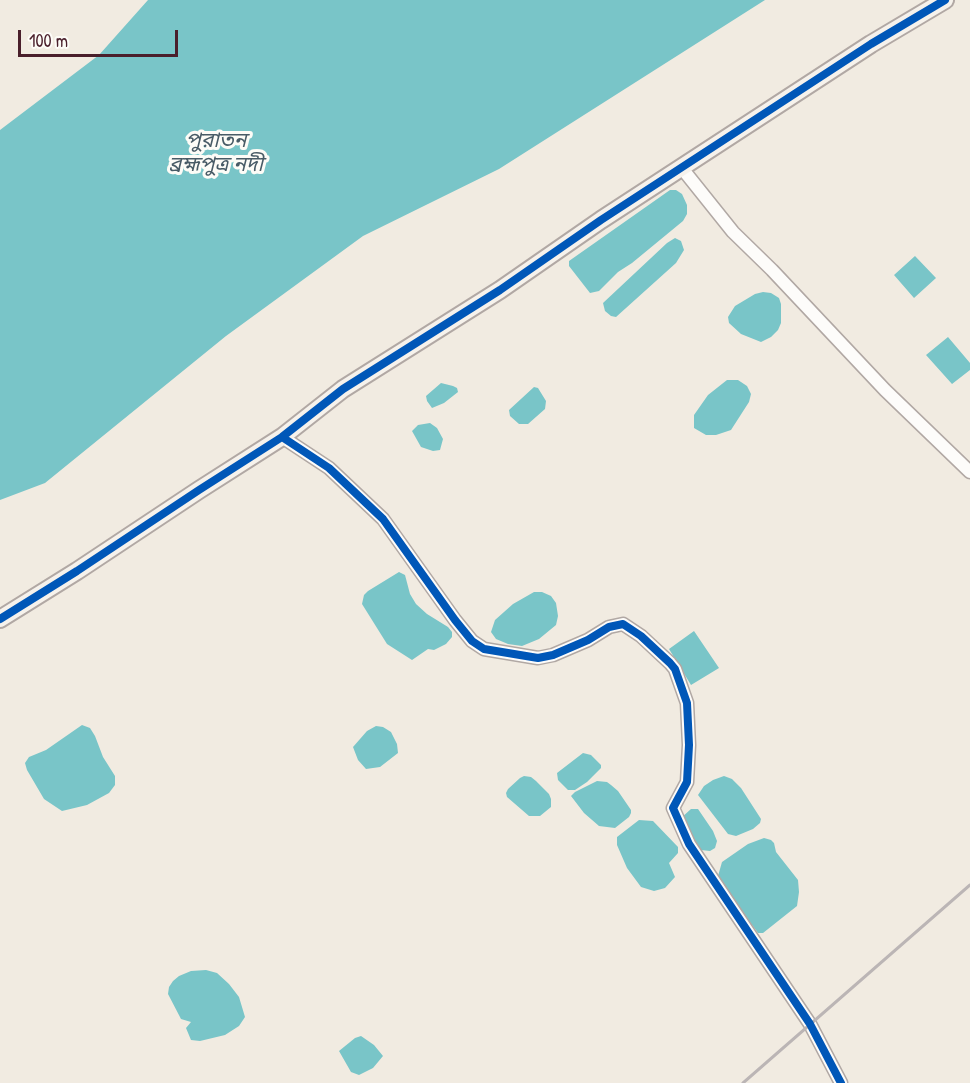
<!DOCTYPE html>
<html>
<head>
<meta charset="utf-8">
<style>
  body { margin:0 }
  #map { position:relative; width:970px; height:1083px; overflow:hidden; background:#f1ebe1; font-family:"Patrick Hand",sans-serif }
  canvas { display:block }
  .scale { position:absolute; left:18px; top:30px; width:160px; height:27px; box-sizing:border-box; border:3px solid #4a1f2b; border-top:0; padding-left:8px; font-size:18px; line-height:21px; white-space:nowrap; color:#4a1f2b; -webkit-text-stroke:4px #fdfcf7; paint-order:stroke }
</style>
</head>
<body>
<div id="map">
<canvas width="970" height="1083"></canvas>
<div class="scale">100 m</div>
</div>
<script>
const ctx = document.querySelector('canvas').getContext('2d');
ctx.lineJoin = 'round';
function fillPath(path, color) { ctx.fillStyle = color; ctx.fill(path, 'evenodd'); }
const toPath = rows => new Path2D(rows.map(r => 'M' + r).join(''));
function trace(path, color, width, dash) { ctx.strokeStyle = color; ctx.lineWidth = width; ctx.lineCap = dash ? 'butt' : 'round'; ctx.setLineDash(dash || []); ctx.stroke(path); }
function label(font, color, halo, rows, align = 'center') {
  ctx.font = font + ' "Patrick Hand","Noto Sans Bengali",sans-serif'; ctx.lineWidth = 6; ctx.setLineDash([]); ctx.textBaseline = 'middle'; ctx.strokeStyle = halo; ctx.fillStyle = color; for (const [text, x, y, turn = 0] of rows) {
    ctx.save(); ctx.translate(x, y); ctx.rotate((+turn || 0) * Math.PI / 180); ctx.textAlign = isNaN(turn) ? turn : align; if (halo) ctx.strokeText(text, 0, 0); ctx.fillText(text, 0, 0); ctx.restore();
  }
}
fillPath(toPath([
  [148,0,765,0,499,169,363,236,226,336,45,483,0,500,0,130,99,55],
  [670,190,676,190,682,194,687,205,687,214,683,221,632,263,618,272,599,291,590,293,569,266,569,261],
  [675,238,681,241,684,250,676,263,616,317,611,316,605,311,603,303,667,243],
  [915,256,936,278,914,298,894,275],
  [763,292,771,293,779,298,781,304,781,323,778,330,771,337,761,342,741,334,729,323,728,317,735,306,755,294],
  [948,337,970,363,970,370,952,384,926,355],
  [727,380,738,380,747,386,751,394,749,402,731,430,716,435,706,435,694,428,694,415,708,395],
  [441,383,453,386,457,388,458,392,444,403,432,408,427,401,426,396],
  [534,387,538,388,546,401,545,409,528,424,519,424,510,416,509,410],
  [430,423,437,428,443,439,440,450,433,451,421,447,412,431,418,425],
  [399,572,405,575,410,594,416,604,427,614,448,627,452,632,452,637,446,644,434,650,428,649,412,660,387,644,362,604,364,595,368,591],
  [534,592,542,592,551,596,556,603,558,616,556,625,539,639,522,646,508,644,496,639,491,632,495,620,513,604],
  [694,631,719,668,691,685,669,649],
  [82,725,90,728,95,736,103,757,115,776,115,785,109,793,87,805,62,811,44,799,27,770,25,763,29,757,46,750],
  [376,726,383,727,391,732,397,744,398,753,380,767,366,769,358,760,353,747,367,731],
  [583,753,591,755,601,765,601,768,587,782,575,790,568,790,558,780,557,773],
  [524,776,531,777,536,781,549,794,551,799,551,807,540,816,529,816,507,797,506,793,508,789,520,778],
  [724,776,732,779,741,788,761,819,760,823,753,829,736,836,728,834,698,795,704,786,713,780],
  [597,781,607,782,611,785,618,791,631,810,631,813,629,817,615,828,599,826,584,813,571,796,575,792],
  [691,809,698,809,713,831,717,841,715,848,710,851,701,850,681,818],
  [639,820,653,821,678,847,678,853,669,863,675,877,665,888,654,891,641,887,627,868,617,845,617,837],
  [764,838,771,840,774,843,776,852,798,880,799,892,797,906,763,933,758,933,719,881,718,876,722,862,748,844],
  [206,970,217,973,229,984,239,997,245,1017,239,1026,225,1035,200,1041,191,1040,186,1028,191,1022,181,1019,168,994,169,987,173,981,179,976,191,971],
  [361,1036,374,1045,383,1056,373,1068,359,1075,351,1072,339,1051,355,1038]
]), '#79c5c8');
const street = toPath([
  [681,167,733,232,772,270,885,390,970,472],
  [282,437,329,468,383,519,455,620,472,641,484,649,538,658,553,655,588,640,609,627,623,624,641,636,670,663,675,669,687,703,689,745,687,782,673,808,689,844,810,1024,841,1083]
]);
const secondary = toPath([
  [0,619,77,571,199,490,282,437,343,389,500,290,601,220,871,44,945,0]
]);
trace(street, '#b1a8a4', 15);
trace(secondary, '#b1a8a4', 20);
trace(street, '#fdfcfa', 12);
trace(secondary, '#f6f2ec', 16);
trace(toPath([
  [743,1083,970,885]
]), '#bbb5b5', 3);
trace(toPath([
  [282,437,329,468,383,519,455,620,472,641,484,649,538,658,553,655,588,640,609,627,623,624,641,636,670,663,675,669,687,703,689,745,687,782,673,808,689,844,810,1024,841,1083],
  [0,619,77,571,199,490,282,437,343,389,500,290,601,220,871,44,945,0]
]), '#0057b8', 8);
label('italic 21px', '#485b66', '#fdfcf7', [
  ["পুরাতন",216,141],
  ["ব্রহ্মপুত্র নদী",216,165]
]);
</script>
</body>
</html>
